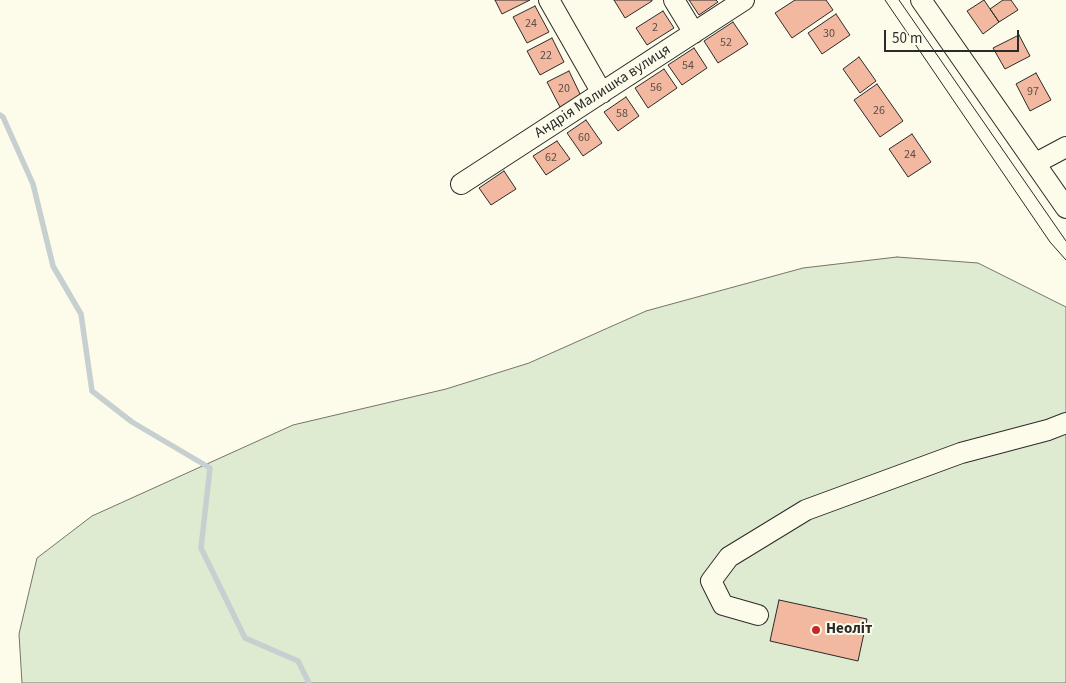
<!DOCTYPE html>
<html>
<head>
<meta charset="utf-8">
<style>
  body { margin:0 }
  #map { position:relative; width:1066px; height:683px; overflow:hidden; background:#fdfbea; font-family:"Source Sans 3",sans-serif }
  canvas { display:block }
  .scale { position:absolute; left:884px; top:30px; width:135px; height:22px; box-sizing:border-box; border:2px solid #2b2b2b; border-top:0; padding-left:6px; font-size:15px; line-height:18px; white-space:nowrap; color:#2b2b2b; -webkit-text-stroke:4px #fdfbea; paint-order:stroke }
</style>
</head>
<body>
<div id="map">
<canvas width="1066" height="683"></canvas>
<div class="scale">50 m</div>
</div>
<script>
const ctx = document.querySelector('canvas').getContext('2d');
ctx.lineJoin = 'round';
function fillPath(path, color) { ctx.fillStyle = color; ctx.fill(path, 'evenodd'); }
const toPath = rows => new Path2D(rows.map(r => 'M' + r).join(''));
function trace(path, color, width, dash) { ctx.strokeStyle = color; ctx.lineWidth = width; ctx.lineCap = dash ? 'butt' : 'round'; ctx.setLineDash(dash || []); ctx.stroke(path); }
function label(font, color, halo, rows, align = 'center') {
  ctx.font = font + ' "Source Sans 3",sans-serif'; ctx.lineWidth = 4; ctx.setLineDash([]); ctx.textBaseline = 'middle'; ctx.strokeStyle = halo; ctx.fillStyle = color; for (const [text, x, y, turn = 0] of rows) {
    ctx.save(); ctx.translate(x, y); ctx.rotate((+turn || 0) * Math.PI / 180); ctx.textAlign = isNaN(turn) ? turn : align; if (halo) ctx.strokeText(text, 0, 0); ctx.fillText(text, 0, 0); ctx.restore();
  }
}
const green = toPath([
  [897,257,978,263,1066,307,1066,683,22,683,19,634,37,558,92,516,293,425,446,389,529,363,646,311,803,268,897,257]
]);
fillPath(green, '#deebd1');
trace(green, '#74746e', 1);
trace(toPath([
  [0,115,3,117,33,184,53,266,81,314,92,391,132,422,210,468,201,548,245,638,298,661,309,683]
]), '#c7d0d0', 5.5);
const building = toPath([
  [495,0,530,0,502,14,495,0],
  [614,0,652,0,652,1,625,18,614,0],
  [689,0,716,0,718,2,699,15,689,0],
  [795,0,826,0,833,10,792,38,775,13,795,0],
  [984,0,999,22,983,34,967,11,984,0],
  [1003,0,1011,0,1018,10,999,22,990,9,1003,0],
  [535,6,549,32,527,43,513,17,535,6],
  [663,11,674,28,647,45,636,28,663,11],
  [836,14,850,35,822,54,808,33,836,14],
  [733,22,748,44,718,63,704,41,733,22],
  [1019,35,1030,56,1005,69,993,48,1019,35],
  [552,38,564,62,540,75,527,51,552,38],
  [694,48,707,68,682,85,668,65,694,48],
  [859,57,876,81,860,93,843,69,859,57],
  [664,69,677,88,648,108,635,88,664,69],
  [569,71,581,96,560,107,547,82,569,71],
  [1036,73,1051,100,1030,111,1016,84,1036,73],
  [877,84,903,121,880,137,854,100,877,84],
  [626,97,639,116,618,131,604,112,626,97],
  [586,120,602,143,583,156,567,133,586,120],
  [912,134,931,162,908,177,889,149,912,134],
  [557,141,570,159,546,175,533,156,557,141],
  [504,171,516,189,491,205,479,188,504,171],
  [779,600,867,619,858,661,770,641,779,600]
]);
fillPath(building, '#f2b8a0');
trace(building, '#2b2b2b', 1);
const minor = toPath([
  [549,0,602,93],
  [674,0,694,33],
  [921,0,1066,208],
  [1036,163,1066,147],
  [461,184,744,0],
  [758,615,723,605,711,581,729,557,806,510,961,453,1048,430,1066,423]
]);
trace(minor, '#2b2b2b', 22);
trace(minor, '#fdfbea', 20);
trace(toPath([
  [885,0,1050,242,1066,260],
  [899,0,1066,241]
]), '#2b2b2b', 1);
for (const [x, y, r, color] of [
  [816,630,5,"#c62828"]
]) { const dot = new Path2D(); dot.arc(x, y, r, 0, 2 * Math.PI); ctx.fillStyle = color; ctx.fill(dot); trace(dot, '#fdfbea', 2); }
label('12px', '#5d4e48', null, [
  ["24",531,24],
  ["2",655,28],
  ["30",829,34],
  ["52",726,43],
  ["22",546,56],
  ["54",688,66],
  ["56",656,88],
  ["20",564,89],
  ["97",1033,92],
  ["26",879,111],
  ["58",622,114],
  ["60",584,138],
  ["24",910,155],
  ["62",551,158]
]);
label('15px', '#2b2b2b', '#fdfbea', [
  ["Андрія Малишка вулиця",603,92,-33]
]);
label('bold 15px', '#2b2b2b', '#fdfbea', [
  ["Неоліт",826,630]
], 'left');
</script>
</body>
</html>
